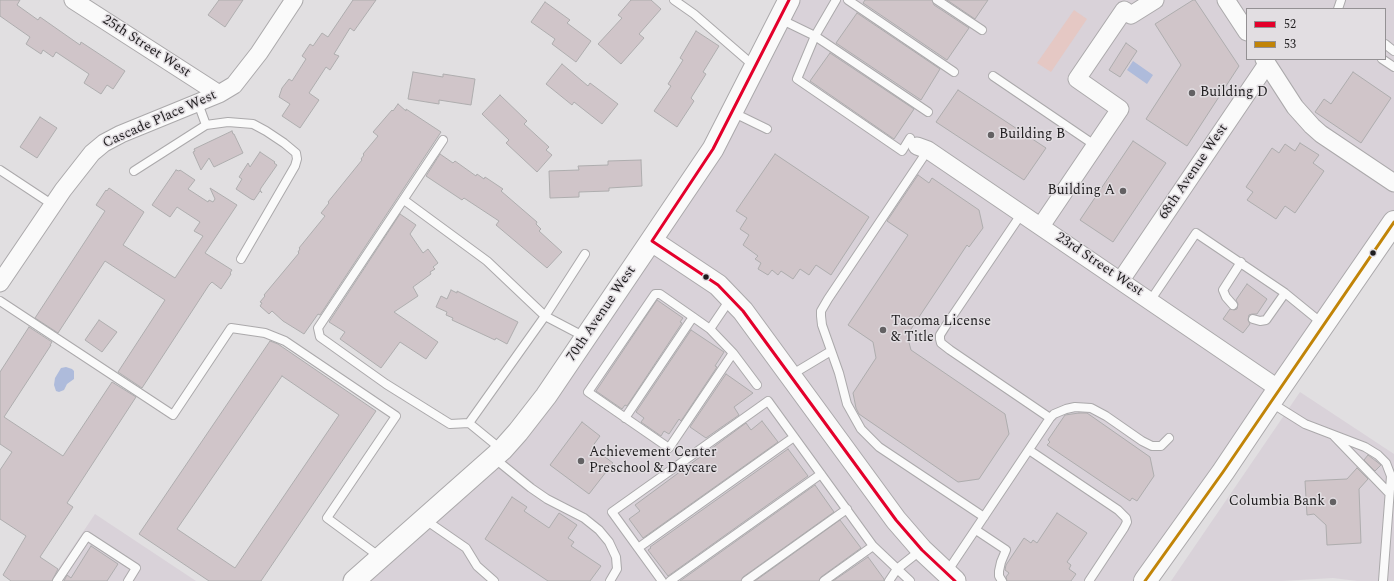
<!DOCTYPE html>
<html>
<head>
<meta charset="utf-8">
<style>
  body { margin:0 }
  #map { position:relative; width:1394px; height:581px; overflow:hidden; background:#e1dfe1; font-family:Spectral,serif }
  canvas { display:block }
  .legend { position:absolute; left:1246px; top:8px; width:140px; height:52px; box-sizing:border-box; background:#e2dee2; border:1px solid #949194; margin:0; padding:5px 7px; list-style:none; font-size:12px; color:#1f1d1f }
  .legend li { display:flex; align-items:center; gap:8px; height:20px }
  .legend b { width:20px; border:1px solid #949194 }
</style>
</head>
<body>
<div id="map">
<canvas width="1394" height="581"></canvas>
<ul class="legend">
<li><b style="height:5px;background:#e4002b"></b>52</li>
<li><b style="height:5px;background:#c18408"></b>53</li>
</ul>
</div>
<script>
const ctx = document.querySelector('canvas').getContext('2d');
ctx.lineJoin = 'round';
function fillPath(path, color) { ctx.fillStyle = color; ctx.fill(path, 'evenodd'); }
const toPath = rows => new Path2D(rows.map(r => 'M' + r).join(''));
function trace(path, color, width, dash) { ctx.strokeStyle = color; ctx.lineWidth = width; ctx.lineCap = dash ? 'butt' : 'round'; ctx.setLineDash(dash || []); ctx.stroke(path); }
function label(font, color, halo, rows, align = 'center') {
  ctx.font = font + ' Spectral,serif'; ctx.lineWidth = 3; ctx.setLineDash([]); ctx.textBaseline = 'middle'; ctx.strokeStyle = halo; ctx.fillStyle = color; for (const [text, x, y, turn = 0] of rows) {
    ctx.save(); ctx.translate(x, y); ctx.rotate((+turn || 0) * Math.PI / 180); ctx.textAlign = isNaN(turn) ? turn : align; if (halo) ctx.strokeText(text, 0, 0); ctx.fillText(text, 0, 0); ctx.restore();
  }
}
fillPath(toPath([
  [789,0,1394,0,1394,222,1145,581,354,581,480,470,703,165],
  [1247,9,1385,9,1385,59,1247,59],
  [1300,392,1394,454,1394,581,1357,581,1333,578,1282,581,1171,581],
  [95,514,196,581,50,581]
]), '#d9d2d9');
fillPath(toPath([
  [1074,10,1087,19,1051,72,1037,63]
]), '#e5c8c4');
fillPath(toPath([
  [1133,61,1153,75,1147,84,1127,70],
  [66,367,72,369,74,371,74,379,67,384,64,390,59,392,56,391,54,385,55,378,61,368]
]), '#aebbdb');
const building = toPath([
  [0,0,20,0,17,5,38,20,40,17,80,45,81,42,125,71,113,89,107,85,101,94,84,83,89,74,56,52,53,57,43,50,41,54,26,44,30,37,0,16,0,0],
  [219,0,243,0,225,27,208,15,219,0],
  [353,0,376,0,354,31,350,28,334,54,339,56,330,70,326,67,309,93,319,100,300,128,282,116,290,104,279,97,282,88,289,79,292,81,306,59,302,56,310,44,313,46,322,33,328,37,353,0],
  [631,0,651,0,661,9,639,34,644,38,621,64,598,44,622,18,618,15,631,0],
  [865,0,932,0,934,5,969,28,947,60,863,3,865,0],
  [947,0,988,0,975,19,947,0],
  [1193,0,1195,0,1239,66,1187,146,1146,119,1181,65,1155,24,1193,0],
  [545,2,570,20,567,23,591,41,576,62,552,44,555,39,531,22,545,2],
  [857,13,940,69,921,100,836,43,857,13],
  [696,31,719,46,703,72,706,74,691,98,694,101,677,127,654,111,671,86,668,84,683,60,680,58,696,31],
  [1126,43,1137,51,1120,77,1109,70,1126,43],
  [830,53,914,109,894,139,810,81,830,53],
  [562,64,588,86,590,83,618,104,602,124,574,102,572,105,546,84,562,64],
  [413,72,443,77,443,74,475,79,471,105,439,100,439,104,408,99,413,72],
  [1353,72,1391,98,1361,143,1315,112,1324,99,1331,104,1353,72],
  [958,90,1046,148,1024,180,936,122,958,90],
  [500,95,527,121,524,124,549,147,546,150,552,155,537,172,506,143,509,140,482,114,500,95],
  [398,104,406,111,406,109,441,132,320,315,318,314,304,334,283,321,272,311,269,314,260,306,262,303,260,302,265,296,264,295,299,253,298,252,300,249,299,248,325,216,321,213,329,203,328,202,362,160,361,159,364,155,363,154,378,136,373,132,392,110,393,111,398,104],
  [40,117,57,128,37,158,20,147,40,117],
  [232,131,233,134,234,134,243,153,214,167,209,158,201,170,193,152,195,151,194,149,232,131],
  [1133,141,1166,163,1113,242,1080,220,1133,141],
  [1300,143,1319,155,1313,163,1324,171,1295,213,1285,206,1276,219,1247,200,1253,192,1246,187,1272,148,1279,153,1285,144,1295,151,1300,143],
  [260,152,275,162,274,163,277,165,261,188,260,190,262,193,260,191,254,200,251,199,236,189,242,179,239,177,248,163,250,167,260,152],
  [440,154,453,163,455,161,476,176,477,174,484,179,485,177,503,189,501,191,537,222,536,224,541,229,539,231,562,252,547,268,496,225,499,221,464,198,462,200,426,176,440,154],
  [775,154,869,217,831,275,816,265,809,275,800,269,793,279,781,271,778,275,772,270,768,275,758,269,761,263,755,259,758,256,743,245,749,235,740,229,747,218,736,211,775,154],
  [641,160,642,186,609,188,609,191,579,192,579,197,550,198,549,171,579,170,578,166,608,165,608,161,641,160],
  [176,170,179,171,180,170,195,180,188,189,208,202,209,200,213,202,215,199,210,188,237,205,205,253,232,270,230,273,231,274,221,289,212,282,209,285,142,388,118,372,165,300,105,261,58,333,35,318,105,211,96,205,106,190,107,191,109,188,144,212,123,245,175,278,203,236,194,231,200,222,180,209,177,207,170,217,152,205,176,170],
  [918,175,929,183,932,178,979,210,983,228,969,247,967,245,907,335,911,350,1005,414,1009,434,979,479,958,482,859,414,856,408,853,393,876,358,873,342,848,325,908,235,887,221,918,175],
  [400,214,416,225,410,234,423,253,428,249,438,263,433,267,435,269,430,272,431,274,413,287,418,296,394,312,438,342,426,359,400,342,381,368,340,339,345,332,329,322,400,214],
  [1247,284,1267,299,1257,314,1252,314,1249,315,1248,320,1250,324,1243,333,1223,319,1230,309,1234,310,1237,309,1238,304,1236,300,1247,284],
  [451,290,457,293,457,291,518,322,507,344,496,338,495,340,452,320,453,318,446,315,447,312,436,307,441,296,447,299,451,290],
  [657,300,683,318,680,322,682,323,627,406,625,405,622,409,596,391,657,300],
  [99,320,117,332,102,352,85,340,99,320],
  [29,327,52,342,50,345,51,345,4,417,63,456,112,382,136,397,67,503,73,507,40,557,58,569,52,581,11,581,3,575,26,536,0,519,0,470,12,452,0,444,0,372,29,327],
  [691,330,724,352,715,366,717,367,681,421,679,419,669,434,664,431,661,436,641,422,644,418,636,412,691,330],
  [270,341,278,344,376,411,261,581,209,581,139,534,270,341],
  [282,376,339,415,235,568,177,529,282,376],
  [726,374,753,393,734,407,739,415,706,438,690,427,726,374],
  [1079,413,1087,413,1150,457,1154,476,1137,501,1132,498,1130,501,1047,445,1050,442,1048,440,1065,415,1079,413],
  [762,421,778,442,643,538,629,519,640,511,635,505,746,423,751,430,762,421],
  [582,422,600,436,592,447,613,463,589,494,550,465,582,422],
  [788,449,808,476,668,576,648,550,651,548,650,547,788,449],
  [1368,455,1381,465,1375,471,1364,460,1368,455],
  [1357,468,1368,479,1359,489,1361,543,1327,545,1326,525,1314,514,1307,515,1305,481,1347,479,1357,468],
  [815,485,834,512,743,577,741,581,680,581,815,485],
  [512,497,527,507,524,511,549,528,559,513,577,525,568,538,574,542,571,546,601,566,590,581,548,581,485,539,512,497],
  [1057,513,1087,533,1067,562,1071,565,1069,569,1076,574,1071,581,1007,581,1006,577,1009,573,1005,570,1006,565,1024,538,1031,543,1033,540,1037,543,1057,513],
  [840,520,861,548,821,577,819,581,755,581,840,520],
  [91,546,118,564,107,581,64,581,67,575,71,578,91,546],
  [868,557,884,579,884,581,833,581,868,557]
]);
fillPath(building, '#d0c5c9');
trace(building, '#aeadae', 1);
const service = toPath([
  [674,0,694,14,754,66],
  [848,0,954,72],
  [937,0,982,30],
  [1338,9,1341,0],
  [780,19,815,36,836,0],
  [1385,44,1394,51],
  [1382,59,1394,67],
  [993,76,1096,146],
  [198,103,206,125,228,122,253,124,266,131,284,143,296,153,297,159,295,166,241,259],
  [732,112,767,129],
  [910,138,902,151,797,79,815,36,928,112],
  [443,140,318,328,320,337,386,384,450,424,469,423,545,316,585,254],
  [928,150,828,299,821,311,821,316,822,325,839,373,847,404,861,429,879,447,984,517],
  [0,170,53,205],
  [134,171,206,125],
  [404,200,487,261,545,316,585,337],
  [1022,213,945,327,940,335,940,339,941,343,950,350,1050,418],
  [0,301,173,415,231,328,265,333,285,341,396,416,327,518,380,557],
  [1150,301,1196,233,1285,293,1323,324],
  [1233,305,1226,297,1223,290,1241,262],
  [693,317,660,294,655,294,588,392,669,448,733,353],
  [1253,319,1260,321,1266,320,1285,293],
  [710,329,731,298],
  [791,375,831,351],
  [1270,402,1305,424,1365,447,1378,455,1386,463,1391,476,1383,581],
  [625,418,693,317,710,329,733,353,757,385],
  [469,423,502,450],
  [1334,436,1389,493],
  [1029,450,1118,510,1126,518,1127,522,1124,528,1089,581],
  [494,458,531,488,547,499,584,518,599,530,609,542,616,557,617,569,610,581],
  [424,519,466,548,477,566,494,581],
  [976,530,1006,550,1001,562,999,571,999,576,1002,581],
  [638,548,794,437],
  [947,572,1050,418,1054,414,1066,409,1075,407,1091,408,1106,416,1142,441,1152,446,1161,446,1169,438],
  [57,581,87,536,136,568,128,581],
  [662,581,612,512,768,401,873,546,910,581],
  [670,581,821,474],
  [746,581,847,509],
  [824,581,873,546],
  [889,581,897,569,921,550]
]);
const minor = toPath([
  [73,0,219,94],
  [1226,0,1247,32],
  [1264,59,1295,107,1312,126,1321,134,1394,183],
  [917,146,928,150,1279,389],
  [1041,226,1120,109,1077,79,1124,10,1131,15,1155,0],
  [1121,280,1267,64],
  [0,283,63,190,92,153,104,143,121,134,219,94,234,85,259,53,294,0]
]);
const tertiary = toPath([
  [652,241,718,285,743,311,896,520,922,550,955,581],
  [354,581,502,450,518,432,546,396,713,149,789,0]
]);
const secondary = toPath([
  [1145,581,1223,472,1270,402,1394,222]
]);
trace(service, '#aba9ab', 10);
trace(minor, '#aba9ab', 19);
trace(tertiary, '#aba9ab', 23);
trace(secondary, '#aba9ab', 24);
trace(service, '#fafafa', 8);
trace(minor, '#fafafa', 17);
trace(tertiary, '#fafafa', 21);
trace(secondary, '#fafafa', 22);
trace(toPath([
  [652,241,718,285,743,311,896,520,922,550,955,581],
  [652,241,713,149,789,0]
]), '#e4002b', 3);
trace(toPath([
  [1145,581,1223,472,1394,222]
]), '#c18408', 3);
for (const [x, y, r, color] of [
  [1192,93,4,"#636163"],
  [991,135,4,"#636163"],
  [1123,191,4,"#636163"],
  [1373,253,3.5,"#1f1d1f"],
  [706,277,3.5,"#1f1d1f"],
  [883,330,4,"#636163"],
  [581,461,4,"#636163"],
  [1333,502,4,"#636163"]
]) { const dot = new Path2D(); dot.arc(x, y, r, 0, 2 * Math.PI); ctx.fillStyle = color; ctx.fill(dot); trace(dot, '#e2dee2', 1.5); }
label('14px', '#1f1d1f', '#e2dee2', [
  ["25th Street West",146,47,33],
  ["Cascade Place West",160,120,-24],
  ["68th Avenue West",1194,172,-56],
  ["23rd Street West",1099,265,34],
  ["70th Avenue West",602,314,-56]
]);
label('14px', '#1f1d1f', '#e2dee2', [
  ["Building D",1200,93],
  ["Building B",999,135],
  ["Building A",1115,191,"right"],
  ["Tacoma License",891,322],
  ["& Title",891,338],
  ["Achievement Center",589,453],
  ["Preschool & Daycare",589,469],
  ["Columbia Bank",1325,502,"right"]
], 'left');
</script>
</body>
</html>
